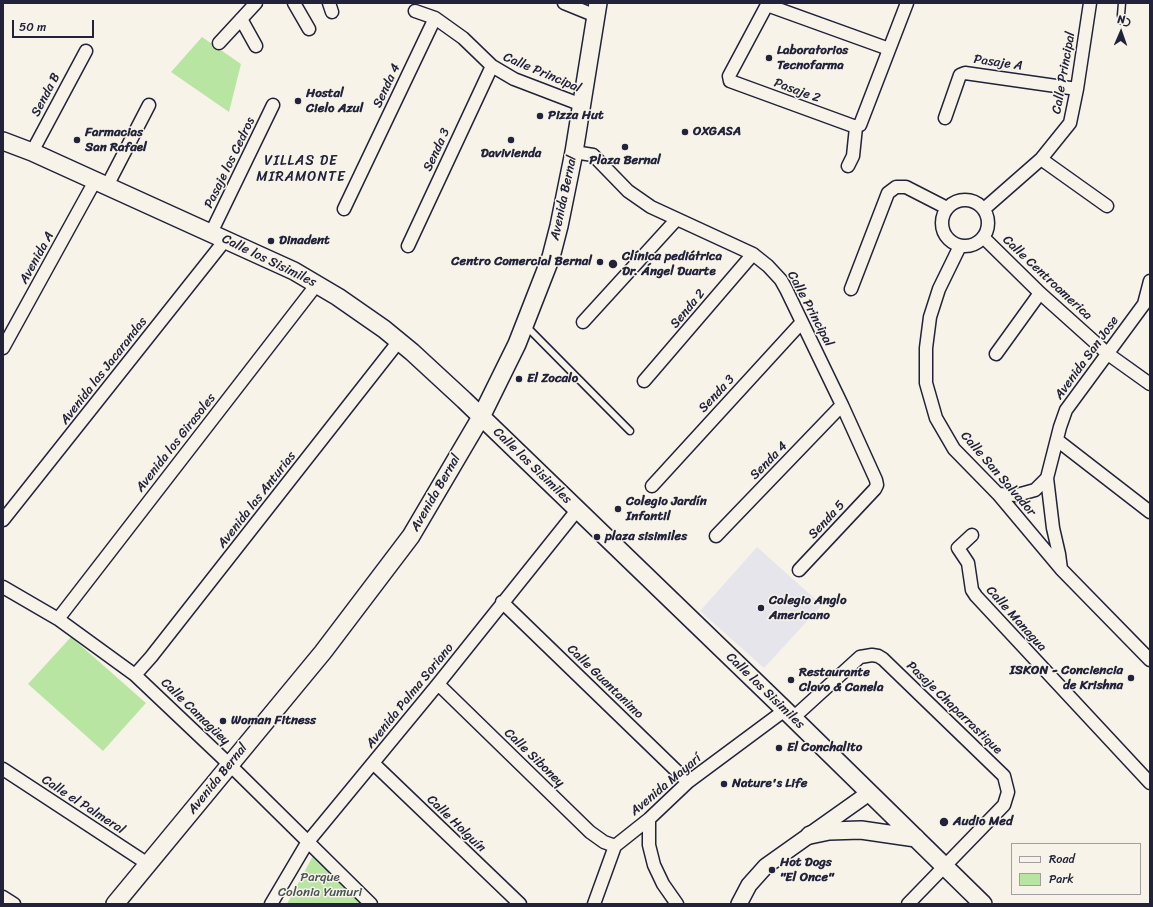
<!DOCTYPE html>
<html>
<head>
<meta charset="utf-8">
<style>
  body { margin:0 }
  #map { position:relative; width:1153px; height:907px; overflow:hidden; background:#f7f3e8; font-family:Sriracha,sans-serif }
  canvas { display:block }
  .frame { position:absolute; inset:0; border:4px solid #22223b; pointer-events:none }
  .legend { position:absolute; left:1011px; top:843px; width:130px; height:52px; box-sizing:border-box; background:#f7f3e8; border:1px solid #a29fa3; margin:0; padding:5px 7px; list-style:none; font-size:12px; color:#22223b }
  .legend li { display:flex; align-items:center; gap:8px; height:20px }
  .legend b { width:20px; border:1px solid #a29fa3 }
  .north { position:absolute; left:1101px; top:12px; width:40px; height:40px; -webkit-text-stroke:3px #f7f3e8; paint-order:stroke; rotate:2deg; font-size:11px; font-weight:700; line-height:16px; text-align:center; color:#22223b }
  .north::after { content:''; display:block; margin:auto; width:14px; height:18px; background:#22223b; clip-path:polygon(50% 0,100% 100%,50% 72%,0 100%) }
  .scale { position:absolute; left:12px; top:20px; width:82px; height:18px; box-sizing:border-box; border:2px solid #22223b; border-top:0; padding-left:5px; font-size:12px; line-height:14px; white-space:nowrap; color:#22223b; -webkit-text-stroke:3px #f7f3e8; paint-order:stroke }
</style>
</head>
<body>
<div id="map">
<canvas width="1153" height="907"></canvas>
<div class="frame"></div>
<ul class="legend">
<li><b style="height:5px;background:#f7f3e8"></b>Road</li>
<li><b style="height:11px;background:#b9e5a3"></b>Park</li>
</ul>
<div class="north">N</div>
<div class="scale">50 m</div>
</div>
<script>
const ctx = document.querySelector('canvas').getContext('2d');
ctx.lineJoin = 'round';
function fillPath(path, color) { ctx.fillStyle = color; ctx.fill(path, 'evenodd'); }
const toPath = rows => new Path2D(rows.map(r => 'M' + r).join(''));
function trace(path, color, width, dash) { ctx.strokeStyle = color; ctx.lineWidth = width; ctx.lineCap = dash ? 'butt' : 'round'; ctx.setLineDash(dash || []); ctx.stroke(path); }
function label(font, color, halo, rows, align = 'center') {
  ctx.font = font + ' Sriracha,sans-serif'; ctx.lineWidth = 3; ctx.setLineDash([]); ctx.textBaseline = 'middle'; ctx.strokeStyle = halo; ctx.fillStyle = color; for (const [text, x, y, turn = 0] of rows) {
    ctx.save(); ctx.translate(x, y); ctx.rotate((+turn || 0) * Math.PI / 180); ctx.textAlign = isNaN(turn) ? turn : align; if (halo) ctx.strokeText(text, 0, 0); ctx.fillText(text, 0, 0); ctx.restore();
  }
}
fillPath(toPath([
  [757,547,822,605,764,668,700,611]
]), '#e6e5ec');
fillPath(toPath([
  [202,37,241,64,229,112,171,72],
  [71,637,146,703,103,751,28,684],
  [314,854,366,904,287,904]
]), '#b9e5a3');
const service = toPath([
  [1122,3,1121,15,1122,21,1126,22],
  [526,326,630,431]
]);
const minor = toPath([
  [294,3,309,29],
  [329,3,332,12],
  [564,3,596,16],
  [768,3,729,76,730,81,856,127,860,125,907,3],
  [767,5,889,49],
  [415,11,435,18,463,38,492,66,514,79,582,105],
  [241,19,256,46],
  [219,43,256,3],
  [945,118,960,75,965,73,1077,89],
  [32,152,86,51],
  [574,152,593,155,628,191,651,207,753,254,768,266,781,280,786,289,842,405,876,480,877,485,875,489,799,570],
  [1041,159,1107,206],
  [848,166,853,156,856,127],
  [107,186,149,105],
  '942 223a23 23 0 1 1 46 0a23 23 0 1 1-46 0Z',
  [344,209,435,18],
  [984,209,1041,159,1070,123,1077,89,1090,3],
  [211,233,273,105],
  [983,237,1040,293,1108,354,1150,384],
  [408,246,492,66],
  [960,246,939,289,930,317,926,348,926,383,936,418,954,449,998,494,1061,569,1150,660],
  [851,289,888,193,896,187,906,187,947,208],
  [583,322,676,220],
  [3,348,95,181],
  [996,354,1040,293],
  [644,381,753,254],
  [1057,440,1150,512],
  [652,486,802,322],
  [998,494,1017,495,1035,490,1047,478],
  [3,520,226,239],
  [972,535,958,548,968,563,972,590,976,596,1150,783],
  [716,536,842,405],
  [1061,569,1059,554,1053,528,1047,478,1060,427,1066,410,1144,304,1150,281],
  [3,587,58,619,135,675,230,765,371,904],
  [502,602,688,782],
  [58,619,317,284],
  [135,675,151,657,399,341],
  [438,684,590,832,604,842,615,846],
  [793,718,860,657,872,655,878,656,883,659,1004,776,1008,792,1004,805,908,904],
  [373,763,520,904],
  [3,769,148,864],
  [649,819,649,845,654,865,663,884,677,904],
  [3,897,14,904],
  [271,904,307,843,438,684,578,509],
  [594,904,615,846,649,819,688,782,785,710]
]);
const tertiary = toPath([
  [739,904,749,885,766,866,869,793]
]);
const secondary = toPath([
  [3,141,32,152,294,271,338,297,384,329,412,352,464,400,785,710,983,904],
  [810,835,829,831,861,830,916,838],
  [115,904,323,652,411,536,481,417,517,344,551,257,559,226,574,152,598,3]
]);
trace(service, '#22223b', 9);
trace(minor, '#22223b', 15);
trace(tertiary, '#22223b', 18);
trace(secondary, '#22223b', 20);
trace(service, '#f7f3e8', 6);
trace(minor, '#f7f3e8', 12);
trace(tertiary, '#f7f3e8', 15);
trace(secondary, '#f7f3e8', 17);
for (const [x, y, r, color] of [
  [769,58,4,"#22223b"],
  [298,101,4,"#22223b"],
  [540,116,4,"#22223b"],
  [685,132,4,"#22223b"],
  [77,140,4,"#22223b"],
  [511,140,4,"#22223b"],
  [625,147,4,"#22223b"],
  [271,241,4,"#22223b"],
  [600,262,4,"#22223b"],
  [613,264,5,"#22223b"],
  [519,379,4,"#22223b"],
  [618,509,4,"#22223b"],
  [597,537,4,"#22223b"],
  [761,608,4,"#22223b"],
  [1131,678,4,"#22223b"],
  [791,680,4,"#22223b"],
  [223,721,4,"#22223b"],
  [779,748,4,"#22223b"],
  [724,784,4,"#22223b"],
  [944,822,5,"#22223b"],
  [772,870,4,"#22223b"]
]) { const dot = new Path2D(); dot.arc(x, y, r, 0, 2 * Math.PI); ctx.fillStyle = color; ctx.fill(dot); trace(dot, '#f7f3e8', 1.5); }
label('bold 13px', '#22223b', '#f7f3e8', [
  ["Laboratorios",777,51],
  ["Tecnofarma",777,66],
  ["Hostal",306,94],
  ["Cielo Azul",306,109],
  ["Pizza Hut",548,116],
  ["OXGASA",693,132],
  ["Farmacias",85,133],
  ["San Rafael",85,148],
  ["Davivienda",511,154,"center"],
  ["Plaza Bernal",625,161,"center"],
  ["Dinadent",279,241],
  ["Clínica pediátrica",622,257],
  ["Dr. Ángel Duarte",622,272],
  ["Centro Comercial Bernal",592,262,"right"],
  ["El Zocalo",527,379],
  ["Colegio Jardín",626,502],
  ["Infantil",626,517],
  ["plaza sisimiles",605,537],
  ["Colegio Anglo",769,601],
  ["Americano",769,616],
  ["ISKON - Conciencia",1123,671,"right"],
  ["de Krishna",1123,686,"right"],
  ["Restaurante",799,673],
  ["Clavo & Canela",799,688],
  ["Woman Fitness",231,721],
  ["El Conchalito",787,748],
  ["Nature's Life",732,784],
  ["Audio Med",953,822],
  ["Hot Dogs",780,863],
  ["\"El Once\"",780,878]
], 'left');
label('13px', '#22223b', '#f7f3e8', [
  ["Pasaje A",998,63,8],
  ["Calle Principal",542,73,23],
  ["Calle Principal",1064,73,-80],
  ["Senda 4",387,86,-65],
  ["Pasaje 2",797,91,20],
  ["Senda B",46,95,-62],
  ["Senda 3",437,150,-65],
  ["Pasaje los Cedros",230,163,-64],
  ["Avenida Bernal",564,198,-78],
  ["Avenida A",37,258,-61],
  ["Calle los Sisimiles",269,261,26],
  ["Calle Centroamerica",1047,278,43],
  ["Senda 2",688,309,-50],
  ["Calle Principal",810,309,62],
  ["Avenida San Jose",1087,358,-54],
  ["Avenida las Jacarandas",104,371,-52],
  ["Senda 3",717,394,-47],
  ["Avenida los Girasoles",176,443,-52],
  ["Senda 4",769,461,-46],
  ["Calle los Sisimiles",532,466,44],
  ["Calle San Salvador",998,474,49],
  ["Avenida Bernal",436,493,-60],
  ["Avenida las Anturias",257,500,-52],
  ["Senda 5",827,520,-47],
  ["Calle Managua",1016,619,48],
  ["Calle Guantanimo",605,682,44],
  ["Calle los Sisimiles",765,691,44],
  ["Avenida Palma Soriano",410,696,-51],
  ["Pasaje Chaparrastique",954,708,44],
  ["Calle Camagüey",195,712,44],
  ["Calle Siboney",534,758,44],
  ["Avenida Bernal",218,779,-51],
  ["Avenida Mayarí",666,785,-40],
  ["Calle el Palmeral",83,805,33],
  ["Calle Holguín",456,824,44]
]);
label('13px', '#485355', '#f7f3e8', [
  ["Parque",320,878],
  ["Colonia Yumuri",320,893]
]);
ctx.letterSpacing = '1px';
label('14px', '#22223b', '#f7f3e8', [
  ["VILLAS DE",301,161],
  ["MIRAMONTE",301,177]
]);
ctx.letterSpacing = '0px';
</script>
</body>
</html>
